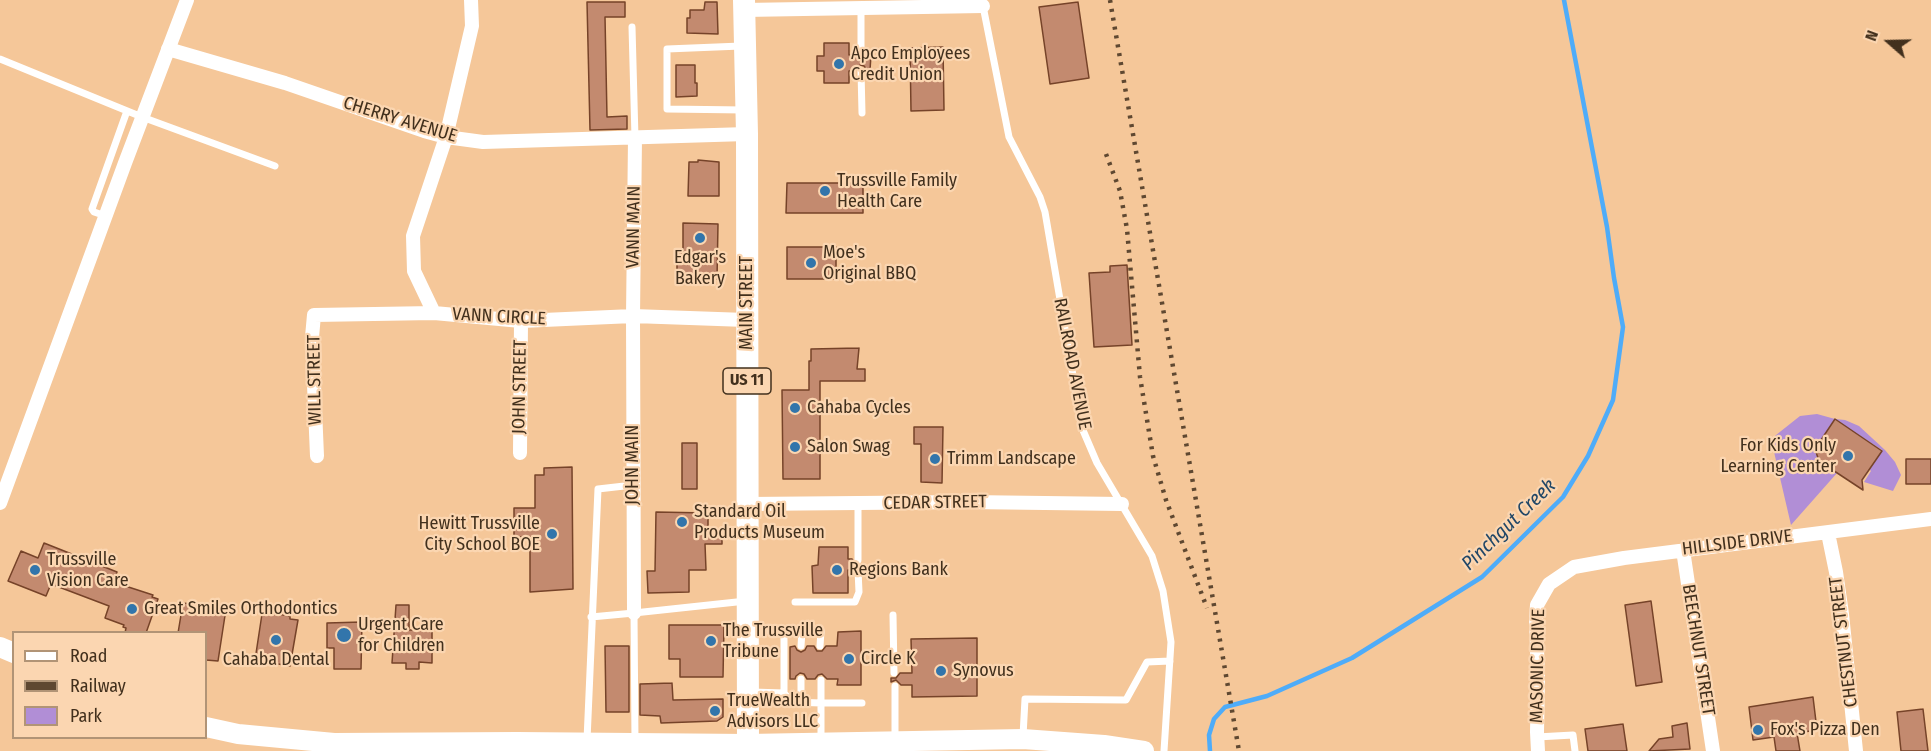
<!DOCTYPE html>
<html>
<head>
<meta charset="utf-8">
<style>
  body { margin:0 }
  #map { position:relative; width:1931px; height:751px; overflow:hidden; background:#f5c799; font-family:"Fira Sans Condensed",sans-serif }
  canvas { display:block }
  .legend { position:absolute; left:12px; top:631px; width:195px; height:108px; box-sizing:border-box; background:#fbd6b1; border:2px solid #b19476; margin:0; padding:8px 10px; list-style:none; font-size:18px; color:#42301d }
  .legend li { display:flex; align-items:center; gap:12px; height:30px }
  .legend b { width:30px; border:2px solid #b19476 }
  .north { position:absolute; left:1859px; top:12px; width:60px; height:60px; -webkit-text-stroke:4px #fbd6b1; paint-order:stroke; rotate:290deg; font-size:16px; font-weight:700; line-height:24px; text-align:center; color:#42301d }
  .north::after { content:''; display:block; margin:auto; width:21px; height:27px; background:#42301d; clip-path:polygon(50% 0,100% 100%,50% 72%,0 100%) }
</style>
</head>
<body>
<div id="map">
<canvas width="1931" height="751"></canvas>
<ul class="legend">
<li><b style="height:8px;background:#fff"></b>Road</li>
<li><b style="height:8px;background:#5f4831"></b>Railway</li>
<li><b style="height:16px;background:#b18ed6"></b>Park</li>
</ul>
<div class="north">N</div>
</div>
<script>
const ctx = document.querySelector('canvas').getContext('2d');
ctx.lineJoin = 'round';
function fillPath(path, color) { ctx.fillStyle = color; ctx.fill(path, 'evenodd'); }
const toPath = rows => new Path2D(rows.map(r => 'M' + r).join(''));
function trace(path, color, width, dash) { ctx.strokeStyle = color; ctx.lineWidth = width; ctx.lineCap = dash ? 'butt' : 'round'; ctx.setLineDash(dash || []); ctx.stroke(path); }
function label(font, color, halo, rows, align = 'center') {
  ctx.font = font + ' "Fira Sans Condensed",sans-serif'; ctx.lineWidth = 4.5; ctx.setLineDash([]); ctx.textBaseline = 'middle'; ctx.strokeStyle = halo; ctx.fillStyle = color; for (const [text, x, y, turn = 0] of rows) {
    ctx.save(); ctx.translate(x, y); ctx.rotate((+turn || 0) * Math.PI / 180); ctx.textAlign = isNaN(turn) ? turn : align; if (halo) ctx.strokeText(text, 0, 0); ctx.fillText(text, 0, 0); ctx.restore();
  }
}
fillPath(toPath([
  [1817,414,1835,419,1845,420,1859,426,1885,450,1895,462,1901,475,1893,491,1864,482,1871,471,1869,469,1882,450,1835,420,1815,450,1819,461,1837,473,1791,525,1771,439,1800,416]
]), '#b18ed6');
trace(toPath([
  [1210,751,1209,735,1214,719,1225,707,1267,696,1352,658,1482,577,1563,497,1588,456,1613,400,1623,327,1614,278,1607,227,1564,0]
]), '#4eacf9', 4.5);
const building = toPath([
  [587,2,625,2,625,17,605,17,607,117,627,116,627,129,590,130,587,2],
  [705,2,717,2,718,34,687,33,687,18,690,18,690,10,704,10,705,2],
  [1078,2,1089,78,1050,84,1039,7,1078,2],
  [824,43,849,43,849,55,855,55,860,61,864,60,867,55,871,55,870,70,867,70,864,66,860,65,855,71,849,71,849,83,824,83,824,71,817,71,817,56,824,56,824,43],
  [943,47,944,110,911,111,910,48,943,47],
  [676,65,695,65,695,83,697,83,697,96,676,97,676,65],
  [698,160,719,162,719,196,688,196,689,162,698,162,698,160],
  [787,183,863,183,863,213,786,213,787,183],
  [683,223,718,224,717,279,677,278,677,253,683,253,683,223],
  [787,247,836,247,836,279,787,279,787,247],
  [1127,265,1132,345,1094,347,1089,273,1110,272,1110,266,1127,265],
  [859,348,857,369,865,369,865,381,820,381,820,479,783,479,782,390,809,390,809,361,811,361,811,349,859,348],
  [1835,419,1882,451,1862,480,1863,490,1819,461,1815,449,1835,419],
  [914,427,943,427,942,483,921,482,921,444,914,444,914,427],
  [682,443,697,443,697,489,682,489,682,443],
  [1906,459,1931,459,1931,484,1906,484,1906,459],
  [572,467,573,589,530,592,530,537,514,537,514,508,535,508,535,475,544,475,544,468,572,467],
  [656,512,708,513,708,532,722,532,722,544,705,544,706,570,689,570,689,592,648,593,647,571,655,571,656,512],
  [44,543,117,572,113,582,153,595,152,597,158,599,146,633,125,633,126,628,123,627,124,625,105,618,109,606,51,584,46,596,8,581,21,551,38,558,44,543],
  [819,547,848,547,848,559,852,559,856,565,852,570,848,570,848,593,813,593,812,566,818,565,819,547],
  [1651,601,1662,682,1636,686,1625,605,1651,601],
  [183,603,226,609,218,661,206,660,206,633,178,633,183,603],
  [396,605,409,605,409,630,432,630,432,663,419,662,419,669,406,669,406,663,392,663,396,605],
  [271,613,290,616,290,619,298,620,290,666,255,660,262,614,271,615,271,613],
  [362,622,361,669,334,669,334,648,327,648,327,623,362,622],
  [669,625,724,625,723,677,680,677,680,659,669,659,669,625],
  [861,631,861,685,837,685,838,679,827,679,822,674,818,675,815,679,807,679,804,674,800,673,796,676,795,679,790,679,790,647,795,646,797,650,801,652,805,650,807,646,814,646,817,651,822,651,826,646,837,646,838,632,861,631],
  [977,638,977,696,912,697,912,685,901,685,896,680,891,682,891,678,896,678,900,673,912,673,911,639,977,638],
  [605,646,629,646,629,712,606,712,605,646],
  [672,683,673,700,723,699,723,717,717,721,661,723,660,716,640,715,640,684,672,683],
  [1813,697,1817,730,1797,733,1800,751,1776,751,1774,737,1753,740,1749,707,1813,697],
  [1923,709,1928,751,1901,751,1897,712,1923,709],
  [1687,723,1690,749,1649,751,1659,739,1673,737,1672,726,1687,723],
  [1623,724,1627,751,1588,751,1585,729,1623,724]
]);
fillPath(building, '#c38a6f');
trace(building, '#764329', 1.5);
trace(toPath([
  [983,6,1009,137,1040,197,1045,212,1082,428,1097,463,1152,556,1163,591,1171,642,1164,751],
  [861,8,861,55],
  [632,27,635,138],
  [741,46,667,49,667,109,744,110],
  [0,59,142,117,275,166],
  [861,71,862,113],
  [106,216,94,212,92,209,127,111],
  [858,504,858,560],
  [795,602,855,602,859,592,858,570],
  [893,615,894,673],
  [591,617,634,613],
  [751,630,821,631,820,646],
  [801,646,802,631],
  [821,680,821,703,862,703],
  [895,686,895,740],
  [752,692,784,693,784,631],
  [784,693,792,702,821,703,821,739],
  [801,702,801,679],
  [1023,736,1025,699,1126,700,1147,662,1170,661],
  [1537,737,1573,735,1575,751],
  [587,740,598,489,633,485],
  [635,742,634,613,746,601]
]), '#fff', 7);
trace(toPath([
  [744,10,983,6],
  [168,49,285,83,424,131,446,137,483,142,747,134],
  [434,313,414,271,413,236,446,137,472,26,471,0],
  [520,453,521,321],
  [317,456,312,337,314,315,434,313,521,321,633,316,746,320],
  [0,503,125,163,187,0],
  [748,504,968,502,1122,504],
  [1828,533,1836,572,1842,614,1856,751],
  [1683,550,1713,751],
  [634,613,633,316,635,138],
  [1538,751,1537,732,1538,679,1536,618,1537,605,1549,584,1574,567,1624,558,1931,519]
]), '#fff', 14);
trace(toPath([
  [0,647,14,653],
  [206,727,238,734,334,743,517,742,748,744,1023,739,1104,745,1144,751]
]), '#fff', 20);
trace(toPath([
  [744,0,747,134,748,751]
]), '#fff', 22);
trace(toPath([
  [1110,0,1239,751],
  [1106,154,1120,191,1127,229,1140,377,1153,456,1166,500,1207,608]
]), '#5f4831', 4.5, [3, 6]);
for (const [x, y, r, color] of [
  [839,64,6,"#3275ab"],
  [825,191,6,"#3275ab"],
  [700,238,6,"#3275ab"],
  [811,263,6,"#3275ab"],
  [795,408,6,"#3275ab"],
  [795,447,6,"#3275ab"],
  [1848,456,6,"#3275ab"],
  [935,459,6,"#3275ab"],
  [682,522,6,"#3275ab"],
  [552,534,6,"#3275ab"],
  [35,570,6,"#3275ab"],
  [837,570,6,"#3275ab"],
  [132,609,6,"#3275ab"],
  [344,635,8,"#3275ab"],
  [276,640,6,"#3275ab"],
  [711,641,6,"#3275ab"],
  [849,659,6,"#3275ab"],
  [941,671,6,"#3275ab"],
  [715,711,6,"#3275ab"],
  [1758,730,6,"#3275ab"]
]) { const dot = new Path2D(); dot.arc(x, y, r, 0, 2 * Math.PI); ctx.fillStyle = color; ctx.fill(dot); trace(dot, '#fbd6b1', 2); }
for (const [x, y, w] of [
  [747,381,48]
]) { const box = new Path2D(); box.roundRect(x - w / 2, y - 13, w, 26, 4.5); ctx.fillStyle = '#fbd6b1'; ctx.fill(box); trace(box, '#42301d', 1.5); }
label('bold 16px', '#42301d', null, [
  ["US 11",747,381]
]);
label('18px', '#42301d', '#fbd6b1', [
  ["Apco Employees",851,54],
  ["Credit Union",851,75],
  ["Trussville Family",837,181],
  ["Health Care",837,202],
  ["Moe's",823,253],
  ["Original BBQ",823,274],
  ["Edgar's",700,258,"center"],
  ["Bakery",700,279,"center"],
  ["Cahaba Cycles",807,408],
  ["For Kids Only",1836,446,"right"],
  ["Learning Center",1836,467,"right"],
  ["Salon Swag",807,447],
  ["Trimm Landscape",947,459],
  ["Standard Oil",694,512],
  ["Products Museum",694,533],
  ["Hewitt Trussville",540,524,"right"],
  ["City School BOE",540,545,"right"],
  ["Trussville",47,560],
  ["Vision Care",47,581],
  ["Regions Bank",849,570],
  ["Great Smiles Orthodontics",144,609],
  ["Urgent Care",358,625],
  ["for Children",358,646],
  ["The Trussville",723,631],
  ["Tribune",723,652],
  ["Circle K",861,659],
  ["Cahaba Dental",276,660,"center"],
  ["Synovus",953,671],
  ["TrueWealth",727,701],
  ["Advisors LLC",727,722],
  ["Fox's Pizza Den",1770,730]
], 'left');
label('18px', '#42301d', '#fbd6b1', [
  ["CHERRY AVENUE",400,120,17],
  ["VANN MAIN",634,227,-89],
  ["MAIN STREET",747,303,-90],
  ["VANN CIRCLE",499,317,3],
  ["RAILROAD AVENUE",1072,364,79],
  ["WILL STREET",315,380,-91],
  ["JOHN STREET",520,387,-89],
  ["JOHN MAIN",633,465,-90],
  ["CEDAR STREET",935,503,-1],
  ["HILLSIDE DRIVE",1737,543,-7],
  ["CHESTNUT STREET",1844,642,-97],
  ["BEECHNUT STREET",1698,650,81],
  ["MASONIC DRIVE",1538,666,-89]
]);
label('italic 20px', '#214767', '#fbd6b1', [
  ["Pinchgut Creek",1509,525,-44]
]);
</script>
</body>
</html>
